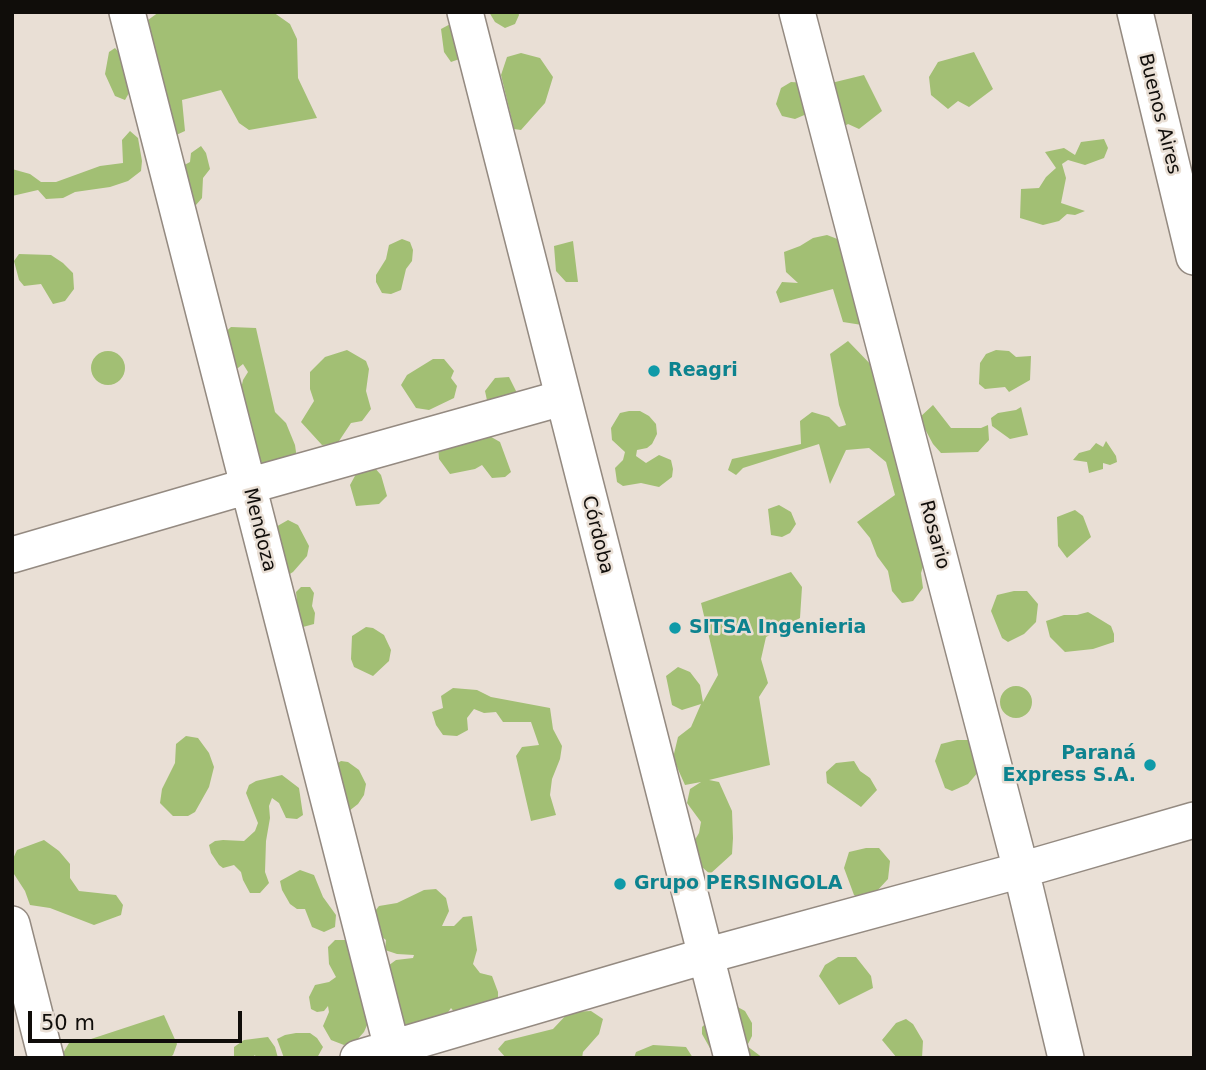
<!DOCTYPE html>
<html>
<head>
<meta charset="utf-8">
<style>
  body { margin:0 }
  #map { position:relative; width:1206px; height:1070px; overflow:hidden; background:#e9dfd5; font-family:"DejaVu Sans",sans-serif }
  canvas { display:block }
  .frame { position:absolute; inset:0; border:14px solid #100d0a; pointer-events:none }
  .scale { position:absolute; left:28px; top:1011px; width:214px; height:32px; box-sizing:border-box; border:4px solid #100d0a; border-top:0; padding-left:9px; font-size:21px; line-height:24px; white-space:nowrap; color:#100d0a; -webkit-text-stroke:5px #e9dfd5; paint-order:stroke }
</style>
</head>
<body>
<div id="map">
<canvas width="1206" height="1070"></canvas>
<div class="frame"></div>
<div class="scale">50 m</div>
</div>
<script>
const ctx = document.querySelector('canvas').getContext('2d');
ctx.lineJoin = 'round';
function fillPath(path, color) { ctx.fillStyle = color; ctx.fill(path, 'evenodd'); }
const toPath = rows => new Path2D(rows.map(r => 'M' + r).join(''));
function trace(path, color, width, dash) { ctx.strokeStyle = color; ctx.lineWidth = width; ctx.lineCap = dash ? 'butt' : 'round'; ctx.setLineDash(dash || []); ctx.stroke(path); }
function label(font, color, halo, rows, align = 'center') {
  ctx.font = font + ' "DejaVu Sans",sans-serif'; ctx.lineWidth = 5; ctx.setLineDash([]); ctx.textBaseline = 'middle'; ctx.strokeStyle = halo; ctx.fillStyle = color; for (const [text, x, y, turn = 0] of rows) {
    ctx.save(); ctx.translate(x, y); ctx.rotate((+turn || 0) * Math.PI / 180); ctx.textAlign = isNaN(turn) ? turn : align; if (halo) ctx.strokeText(text, 0, 0); ctx.fillText(text, 0, 0); ctx.restore();
  }
}
fillPath(toPath([
  [159,12,273,12,290,24,297,39,298,78,317,118,249,130,239,123,221,90,182,100,185,131,174,136,142,42,148,20],
  [489,12,518,12,519,15,515,24,505,28,495,22],
  [456,21,465,57,451,62,444,52,441,29],
  [115,48,127,61,130,76,129,93,125,100,115,96,105,74,109,52],
  [974,52,993,89,969,107,958,101,948,109,931,95,929,77,938,62],
  [521,53,540,58,553,77,545,103,521,130,514,129,501,75,507,57],
  [864,75,882,111,859,129,848,124,837,131,827,84],
  [791,82,806,83,809,113,795,119,782,116,776,104,781,88],
  [130,131,138,138,142,161,141,171,128,181,110,187,75,192,63,198,46,199,38,190,12,196,12,169,30,174,41,182,56,182,100,166,123,163,122,140],
  [1104,139,1108,148,1104,158,1085,165,1068,160,1062,164,1066,178,1061,203,1085,211,1075,215,1067,214,1059,221,1043,225,1020,218,1021,189,1039,188,1046,177,1056,168,1045,152,1064,148,1075,155,1081,142],
  [201,146,206,153,210,169,203,178,202,198,196,205,189,206,177,169,190,162,191,153],
  [827,235,840,240,862,325,843,322,833,289,780,303,776,292,782,282,798,283,786,272,784,252,800,246,813,238],
  [402,239,410,242,413,250,412,261,406,269,401,290,391,294,382,293,376,282,376,275,386,259,389,245],
  [573,241,578,282,566,282,556,271,554,246],
  [19,254,51,255,63,263,73,273,74,289,65,301,53,304,41,284,24,286,19,280,14,261],
  [231,327,256,328,275,412,286,423,295,445,297,459,265,468,251,445,241,389,243,380,248,372,243,364,238,368,233,367,221,336],
  [848,341,877,371,927,554,921,573,923,588,913,601,902,603,892,591,888,571,877,556,870,538,857,522,895,495,886,462,869,448,846,450,830,484,819,444,743,468,736,475,728,470,732,459,801,444,800,421,812,412,829,417,839,427,846,425,839,405,830,354],
  [347,350,366,361,369,369,366,391,371,409,362,421,351,423,337,444,322,445,301,422,314,401,310,389,310,372,325,357],
  [996,350,1009,351,1016,357,1031,356,1030,380,1009,392,1005,387,985,389,979,384,980,363,986,354],
  '91 368a17 17 0 1 1 34 0a17 17 0 1 1-34 0Z',
  [433,359,444,359,454,371,451,378,457,386,454,398,429,410,416,408,401,385,407,375],
  [509,377,517,393,488,405,485,391,495,378],
  [933,405,951,428,981,428,988,425,989,440,978,452,941,453,933,444,919,418],
  [1021,407,1028,435,1010,439,992,426,991,418,998,413,1016,410],
  [629,411,640,411,649,416,656,424,657,434,652,444,647,448,637,450,636,456,646,463,659,455,671,460,673,469,672,477,659,487,641,483,623,486,617,482,615,468,623,460,625,452,612,440,611,428,620,413],
  [486,434,500,442,511,472,505,477,492,478,482,465,475,469,450,474,439,459,438,445],
  [1106,441,1116,456,1117,462,1110,465,1103,463,1103,469,1089,473,1087,462,1073,460,1079,453,1090,450,1096,443,1103,447],
  [374,467,381,475,387,496,379,504,356,506,350,485,356,474,362,470],
  [779,505,791,512,796,524,790,533,782,537,771,535,768,509],
  [1075,510,1083,516,1091,537,1067,558,1058,546,1057,517],
  [288,520,298,525,309,546,307,556,293,572,285,577,274,528],
  [791,572,802,587,800,618,766,637,761,659,768,683,759,697,770,765,709,780,719,782,732,811,733,838,732,854,710,874,695,861,693,843,699,833,701,822,687,803,690,789,701,782,685,785,673,758,678,737,691,727,701,704,682,710,672,705,666,676,678,667,690,672,700,685,703,702,718,675,701,603],
  [301,587,310,587,314,593,312,606,315,613,314,624,303,627,297,624,294,608,297,602,296,592],
  [1014,591,1027,591,1038,604,1036,622,1024,634,1008,642,1002,638,991,611,997,595],
  [1088,612,1111,626,1114,634,1114,642,1093,649,1065,652,1050,637,1046,621,1064,615,1077,615],
  [366,627,373,628,384,635,391,650,389,661,373,676,354,667,351,659,352,636],
  '1000 702a16 16 0 1 1 32 0a16 16 0 1 1-32 0Z',
  [453,688,477,690,491,697,550,708,553,729,562,746,560,759,552,779,550,795,556,815,531,821,516,756,522,747,539,745,531,722,503,722,496,712,484,713,474,709,467,718,468,730,457,736,443,735,436,725,432,712,443,708,441,696],
  [186,736,198,738,209,753,214,767,209,787,195,812,188,816,173,816,160,803,162,789,175,763,176,744],
  [957,740,971,740,979,771,968,784,952,791,945,788,935,761,941,744],
  [341,761,348,762,359,770,366,784,364,795,358,804,349,811,327,770],
  [854,761,860,771,870,778,877,790,861,807,827,783,826,772,836,763],
  [282,775,299,788,303,815,297,819,286,818,279,803,272,798,269,806,270,818,266,841,265,872,269,883,260,893,250,893,243,880,241,872,234,865,223,868,219,865,211,853,209,845,215,841,223,840,244,841,255,831,258,823,246,793,249,785,256,781],
  [44,840,59,851,70,864,70,878,79,891,116,895,123,905,121,915,94,925,50,908,30,905,25,891,12,871,12,861,17,850],
  [866,848,879,848,890,861,888,879,876,892,860,899,854,895,844,868,849,852],
  [300,870,314,875,323,897,336,915,335,927,324,932,312,927,305,909,297,909,290,904,282,890,280,881],
  [436,889,446,898,449,911,442,926,454,926,463,917,472,916,477,950,473,964,480,973,492,976,498,992,498,1002,460,1019,451,1008,442,1021,408,1049,381,971,396,960,413,958,414,955,397,954,385,950,386,940,378,934,371,916,379,906,397,903,424,890],
  [335,940,345,940,352,949,371,1016,364,1032,355,1042,344,1045,331,1040,323,1026,329,1012,328,1006,324,1011,317,1012,311,1009,309,997,315,985,329,982,336,977,329,964,328,947],
  [838,957,856,957,871,976,873,988,839,1005,819,976,825,965],
  [734,1005,745,1011,752,1023,752,1036,747,1046,763,1058,724,1058,711,1050,702,1034,702,1027,716,1013],
  [591,1011,603,1019,599,1034,583,1052,582,1058,506,1058,498,1049,505,1041,553,1029,569,1012],
  [164,1015,177,1044,173,1055,169,1058,60,1058,69,1043,91,1039],
  [906,1019,913,1024,923,1041,922,1058,897,1058,882,1040,896,1023],
  [296,1033,310,1033,317,1038,323,1047,317,1058,284,1058,277,1039,285,1035],
  [268,1037,275,1047,278,1058,256,1058,255,1055,252,1058,234,1058,234,1047,244,1040],
  [653,1045,686,1047,693,1058,634,1058,636,1052]
]), '#a2bf74');
const minor = toPath([
  [127,12,392,1048],
  [465,12,732,1058],
  [797,12,1021,870,1066,1058],
  [1135,12,1194,257],
  [12,555,248,486,562,398],
  [12,924,46,1058],
  [358,1058,705,956,1021,870,1194,820]
]);
trace(minor, '#948a81', 38);
trace(minor, '#fff', 35);
for (const [x, y, r, color] of [
  [654,371,7,"#0f9aa8"],
  [675,628,7,"#0f9aa8"],
  [1150,765,7,"#0f9aa8"],
  [620,884,7,"#0f9aa8"]
]) { const dot = new Path2D(); dot.arc(x, y, r, 0, 2 * Math.PI); ctx.fillStyle = color; ctx.fill(dot); trace(dot, '#e9dfd5', 2.5); }
label('19px', '#100d0a', '#e9dfd5', [
  ["Buenos Aires",1159,114,76],
  ["Mendoza",259,530,76],
  ["Córdoba",597,535,76],
  ["Rosario",934,535,75]
]);
label('bold 19px', '#0d838f', '#e9dfd5', [
  ["Reagri",668,371],
  ["SITSA Ingenieria",689,628],
  ["Paraná",1136,754,"right"],
  ["Express S.A.",1136,776,"right"],
  ["Grupo PERSINGOLA",634,884]
], 'left');
</script>
</body>
</html>
